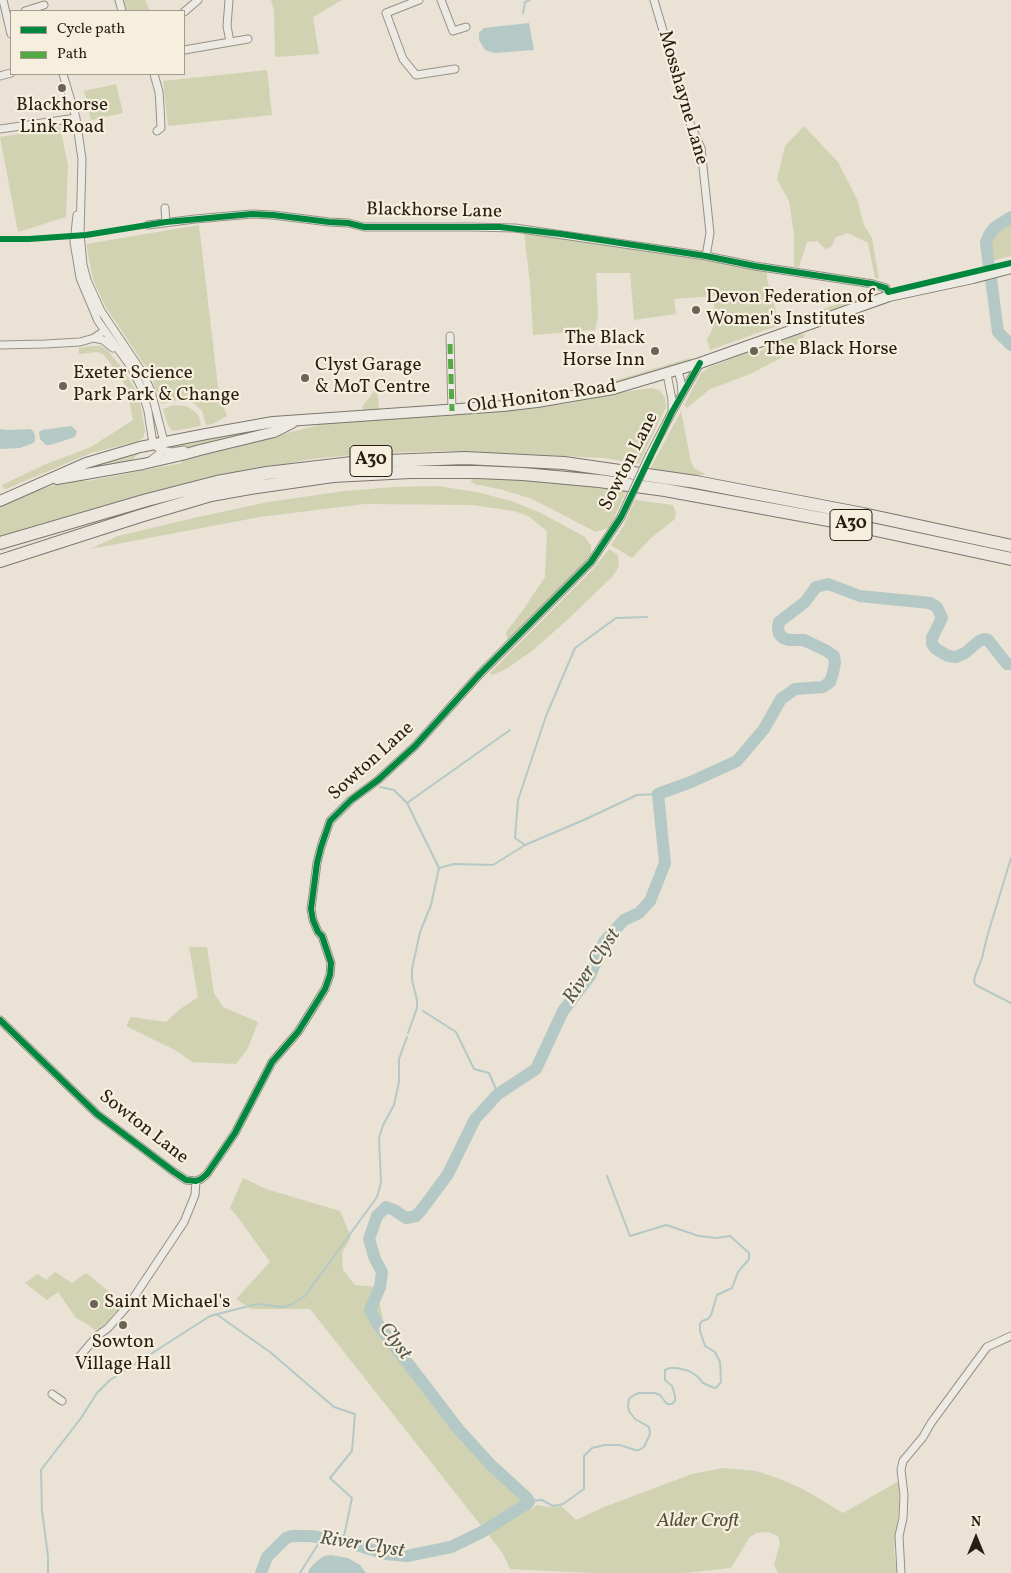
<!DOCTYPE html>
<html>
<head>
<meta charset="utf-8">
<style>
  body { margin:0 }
  #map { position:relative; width:1011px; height:1573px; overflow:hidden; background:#e9e2d5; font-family:Vollkorn,serif }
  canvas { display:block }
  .legend { position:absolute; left:10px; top:10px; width:175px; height:65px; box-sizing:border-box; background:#f6efde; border:1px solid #a49b8c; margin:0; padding:6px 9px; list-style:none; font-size:15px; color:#291e12 }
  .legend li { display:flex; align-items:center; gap:10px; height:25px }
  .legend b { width:25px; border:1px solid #a49b8c }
  .north { position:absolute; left:951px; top:1513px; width:50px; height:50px; -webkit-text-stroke:4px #f6efde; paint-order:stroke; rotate:0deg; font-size:14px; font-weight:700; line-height:20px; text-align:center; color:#291e12 }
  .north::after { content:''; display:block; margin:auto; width:18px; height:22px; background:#291e12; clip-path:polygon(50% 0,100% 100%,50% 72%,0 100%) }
</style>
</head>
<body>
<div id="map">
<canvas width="1011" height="1573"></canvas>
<ul class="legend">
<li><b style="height:6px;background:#00873e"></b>Cycle path</li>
<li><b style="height:6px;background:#53aa42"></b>Path</li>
</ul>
<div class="north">N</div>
</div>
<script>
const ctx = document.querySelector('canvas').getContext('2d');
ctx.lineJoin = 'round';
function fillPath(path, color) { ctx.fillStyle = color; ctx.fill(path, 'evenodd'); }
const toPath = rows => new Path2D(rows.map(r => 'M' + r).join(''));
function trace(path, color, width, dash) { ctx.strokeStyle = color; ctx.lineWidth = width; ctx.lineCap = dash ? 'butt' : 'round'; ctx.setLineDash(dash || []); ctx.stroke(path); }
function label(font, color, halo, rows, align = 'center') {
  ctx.font = font + ' Vollkorn,serif'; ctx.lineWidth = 4.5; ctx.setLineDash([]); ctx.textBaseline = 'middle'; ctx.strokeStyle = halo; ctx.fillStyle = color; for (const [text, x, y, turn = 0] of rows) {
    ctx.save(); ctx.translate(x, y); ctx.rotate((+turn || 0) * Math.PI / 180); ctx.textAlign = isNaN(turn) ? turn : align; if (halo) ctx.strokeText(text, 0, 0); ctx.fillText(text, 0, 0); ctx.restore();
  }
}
fillPath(toPath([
  [121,0,145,0,150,11,125,11],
  [271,0,342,0,313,17,319,54,275,57,274,11],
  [267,70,272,115,168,126,163,81],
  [116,84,123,113,91,120,84,91],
  [804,126,838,162,857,199,864,225,872,238,879,279,875,278,868,243,848,233,836,237,831,247,825,249,817,241,807,242,799,267,794,267,794,234,789,201,777,179,785,146],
  [60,127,68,165,66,217,18,232,0,137],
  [1011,224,1011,256,992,261,989,245,995,231],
  [199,225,218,387,221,400,227,416,213,424,206,425,202,411,195,404,187,400,178,400,161,404,150,373,105,306,93,279,86,244],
  [524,232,767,270,767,279,780,325,710,350,707,339,713,328,715,296,674,299,676,314,634,320,630,273,596,273,598,317,595,330,533,335,530,284],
  [875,295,797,322,805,317,831,306],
  [798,334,805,334,803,339,783,357,750,374,710,389,687,408,684,405,701,373,710,367,746,353,753,354,763,350,767,346],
  [92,346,101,346,108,351,123,369,139,396,145,431,143,438,136,442,91,453,6,489,3,488,2,485,46,464,91,447,133,420,127,388,109,361,103,354,97,352,79,354,79,348],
  [690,358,691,360,686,362,655,372,612,383,606,383],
  [376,380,379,409,364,410,362,407,373,393],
  [651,388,660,390,665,398,666,407,639,464,604,458,450,451,371,453,311,459,198,481,128,499,0,538,0,506,30,493,61,483,77,480,88,481,182,463,181,459,324,424,565,404,589,399,519,408],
  [174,405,186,406,193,410,199,416,201,426,172,431,168,425,163,409],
  [681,411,691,462,694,468,705,474,699,476,650,469],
  [265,428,265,430,262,432,179,449,173,449,170,447,171,445],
  [140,452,133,459,134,462,120,463,88,469,87,467],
  [477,477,542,481,627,490,611,524,608,528,596,532,532,499,503,490,474,484,471,481,472,478],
  [437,486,477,492,511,501,541,513,585,537,591,546,591,555,588,559,508,641,506,632,523,610,545,577,547,531,528,516,514,511,472,505,365,504,260,517,90,549,118,536,198,517,268,502,344,491,394,487],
  [635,500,673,505,676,514,675,519,650,539,632,558,611,545,623,527],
  [609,549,618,555,619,564,617,570,611,578,564,623,532,651,506,669,492,675,490,673,594,568],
  [189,947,207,947,214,993,223,1007,258,1022,248,1048,236,1064,192,1062,177,1051,126,1026,131,1017,166,1022,179,1010,198,997],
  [243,1178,266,1189,340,1211,351,1237,342,1253,343,1270,355,1285,376,1287,384,1324,503,1481,532,1509,537,1505,548,1507,561,1506,576,1520,604,1507,692,1474,723,1468,756,1471,780,1479,803,1489,843,1513,899,1481,899,1510,894,1550,897,1573,778,1573,774,1564,780,1544,778,1536,768,1532,756,1533,749,1538,731,1568,684,1573,592,1573,510,1569,502,1552,310,1309,251,1309,236,1299,270,1262,237,1216,230,1208],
  [55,1272,72,1283,86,1273,123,1303,106,1323,96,1331,87,1324,76,1318,58,1292,47,1300,25,1283,38,1274,46,1280]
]), '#d1d2b2');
fillPath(toPath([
  [529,23,534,50,494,53,485,50,479,40,479,33,484,28],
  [71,426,77,431,75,437,50,445,46,445,40,439,39,432,42,430],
  [0,429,8,430,30,429,33,431,35,436,35,441,33,443,20,448,0,449],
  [331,1555,348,1558,360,1565,366,1573,308,1573,310,1568,317,1561,324,1556]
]), '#b4c9c6');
trace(toPath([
  [523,13,525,2,530,0],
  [380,787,394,790,407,803,439,868],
  [407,803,510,730],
  [525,845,515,838,518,800,546,716,575,648,616,618,647,617],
  [1011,858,987,937,982,958,975,976,974,982,976,985,1011,1003],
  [423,1011,456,1032,474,1069,489,1073,498,1094],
  [408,1033,417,1008,417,1000,412,980,412,969,420,932,431,905,439,868,454,864,493,865,525,845,586,819,637,795,658,794],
  [216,1314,270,1352,334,1407,355,1414,352,1451,330,1478,352,1498,343,1541],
  [529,1501,542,1500,553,1506,563,1504,584,1489,584,1456,592,1448,605,1445,620,1445,635,1450,639,1450,644,1447,650,1434,649,1427,635,1419,629,1411,628,1406,629,1399,634,1395,639,1393,655,1393,660,1395,667,1404,672,1404,675,1401,675,1396,672,1386,665,1380,665,1370,670,1368,677,1368,689,1371,697,1376,703,1383,712,1387,716,1388,721,1382,720,1362,715,1352,705,1346,700,1331,700,1324,702,1321,708,1319,711,1315,717,1295,732,1288,738,1272,749,1259,749,1253,730,1236,716,1238,699,1236,666,1225,630,1236,607,1176],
  [48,1573,48,1556,42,1511,41,1470,81,1418,97,1393,110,1380,210,1316,257,1304,283,1307,290,1305,305,1296,377,1197,381,1183,379,1138,383,1125,394,1105,399,1082,399,1059,407,1037],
  [300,1573,322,1538]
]), '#b4c9c6', 2);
trace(toPath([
  [989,268,986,242,989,235,994,228,1011,217],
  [991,279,998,332,1011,345],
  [261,1573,267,1557,286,1538,292,1536,310,1536,343,1541,386,1554,407,1556,451,1547,482,1532,528,1503,529,1501,527,1498,492,1466,459,1430,377,1323,370,1310,380,1287,382,1272,375,1259,369,1239,377,1216,386,1207,394,1210,406,1218,416,1216,423,1208,448,1174,475,1119,498,1094,536,1069,563,1011,590,976,604,942,624,920,639,913,650,901,665,863,658,794,691,782,737,761,764,729,781,699,795,689,823,687,830,682,833,673,835,663,834,656,827,651,804,640,789,640,783,638,779,634,778,627,779,622,805,602,816,587,828,584,860,596,930,603,937,607,942,618,932,638,932,644,936,649,948,656,956,657,965,653,979,641,985,639,988,640,1007,664,1011,664]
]), '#b4c9c6', 12);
const street = toPath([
  [3,0,11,34],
  [119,0,122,11],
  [229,0,227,26,230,42],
  [419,0,386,13,403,59,416,75,455,69],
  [441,0,453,31,466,27],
  [654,0,691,126,701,148,710,233,706,256],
  [25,11,44,5],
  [184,12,198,0],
  [184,50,248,39],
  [63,74,76,118,82,159,80,234,83,265,87,280,101,311,142,372,151,391,164,442,159,454,150,461],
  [154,74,159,92,160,106,161,128,157,131],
  [0,76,11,73],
  [0,129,76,118],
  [165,208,166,222],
  [77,215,74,242,80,278,98,321,131,367,141,387,148,411,153,444,161,450,172,452,184,450],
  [148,225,195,219,252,214,273,215,329,222,348,223,364,227,472,227,515,228,706,256,755,266,873,284,886,288,889,296],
  [450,336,452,411],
  [94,338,103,340,113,348],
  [0,345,45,344,80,342,94,338,104,331],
  [678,370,681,382,682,394],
  [667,374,672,400,672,409],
  [650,454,672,412,700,363],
  [0,1020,97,1114,174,1172,186,1180,196,1181,201,1179,207,1174,235,1133,272,1062,298,1032,325,989,330,975,331,963,322,936,318,932,313,920,311,909,317,863,321,847,330,821,351,800,378,780,415,746,480,674,591,562,621,517],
  [80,1356,97,1336,108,1328,130,1303,184,1222,195,1195,196,1181],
  [52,1394,62,1401],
  [901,1573,899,1536,903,1518,904,1495,901,1470,903,1461,923,1437,931,1423,987,1347,1011,1336]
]);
const secondary = toPath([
  [57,479,143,464,182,455,200,450,274,432,292,423],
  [0,501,86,463,140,447,206,434,273,422,503,406,537,402,613,389,700,363,889,296,973,278,1011,268]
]);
const highway = toPath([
  [0,543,147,500,217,482,267,473,360,462,465,458,564,463,696,482,863,514,1011,546],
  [0,561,140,516,211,495,250,488,333,476,410,472,478,472,523,474,599,481,665,490,834,521,1011,559]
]);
trace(street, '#969188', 9);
trace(secondary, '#7c766e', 12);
trace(highway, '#7c766e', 14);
trace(street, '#edeae3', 7);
trace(secondary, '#edeae3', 10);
trace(highway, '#ebe6de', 12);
const streetBridge = toPath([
  [621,517,650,454]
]);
trace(streetBridge, '#969188', 9, []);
trace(streetBridge, '#edeae3', 7);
trace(toPath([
  [450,344,452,411]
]), '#53aa42', 5, [10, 5]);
trace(toPath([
  [0,239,29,239,86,235,166,222,252,214,273,215,329,222,348,223,364,227,500,227,561,234,706,256,755,266,873,284,886,288,888,292,1011,263],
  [0,1020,97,1114,174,1172,186,1180,196,1181,201,1179,207,1174,235,1133,272,1062,298,1032,325,989,330,975,331,963,322,936,318,932,313,920,311,909,317,863,321,847,330,821,351,800,378,780,415,746,480,674,591,562,621,517,672,412,700,363]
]), '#00873e', 6);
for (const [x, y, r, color] of [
  [62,88,5,"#6c6356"],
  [696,310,5,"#6c6356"],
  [655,351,5,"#6c6356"],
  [754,351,5,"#6c6356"],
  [305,378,5,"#6c6356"],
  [63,386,5,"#6c6356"],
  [94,1304,5,"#6c6356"],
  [123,1325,5,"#6c6356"]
]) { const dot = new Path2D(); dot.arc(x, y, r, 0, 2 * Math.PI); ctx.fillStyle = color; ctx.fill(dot); trace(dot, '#f6efde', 2); }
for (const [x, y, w] of [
  [371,461,42],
  [851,525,42]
]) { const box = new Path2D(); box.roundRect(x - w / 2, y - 15.5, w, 31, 4); ctx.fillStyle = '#f6efde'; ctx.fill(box); trace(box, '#291e12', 1); }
label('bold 18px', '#291e12', null, [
  ["A30",371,461],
  ["A30",851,525]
]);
label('19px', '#291e12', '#f6efde', [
  ["Mosshayne Lane",682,98,74],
  ["Blackhorse Lane",434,212,1],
  ["Old Honiton Road",542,398,-8],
  ["Sowton Lane",630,462,-63],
  ["Sowton Lane",372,762,-42],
  ["Sowton Lane",143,1128,38]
]);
label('19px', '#291e12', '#f6efde', [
  ["Blackhorse",62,107,"center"],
  ["Link Road",62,129,"center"],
  ["Devon Federation of",706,299],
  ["Women's Institutes",706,321],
  ["The Black",645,340,"right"],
  ["Horse Inn",645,362,"right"],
  ["The Black Horse",764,351],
  ["Clyst Garage",315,367],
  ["& MoT Centre",315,389],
  ["Exeter Science",73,375],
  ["Park Park & Change",73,397],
  ["Saint Michael's",104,1304],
  ["Sowton",123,1344,"center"],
  ["Village Hall",123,1366,"center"]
], 'left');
label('italic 19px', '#55503a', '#f6efde', [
  ["Alder Croft",698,1523]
]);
label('italic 20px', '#52564f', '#f6efde', [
  ["River Clyst",593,967,-56],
  ["Clyst",394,1342,54],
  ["River Clyst",362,1546,9]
]);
</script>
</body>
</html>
